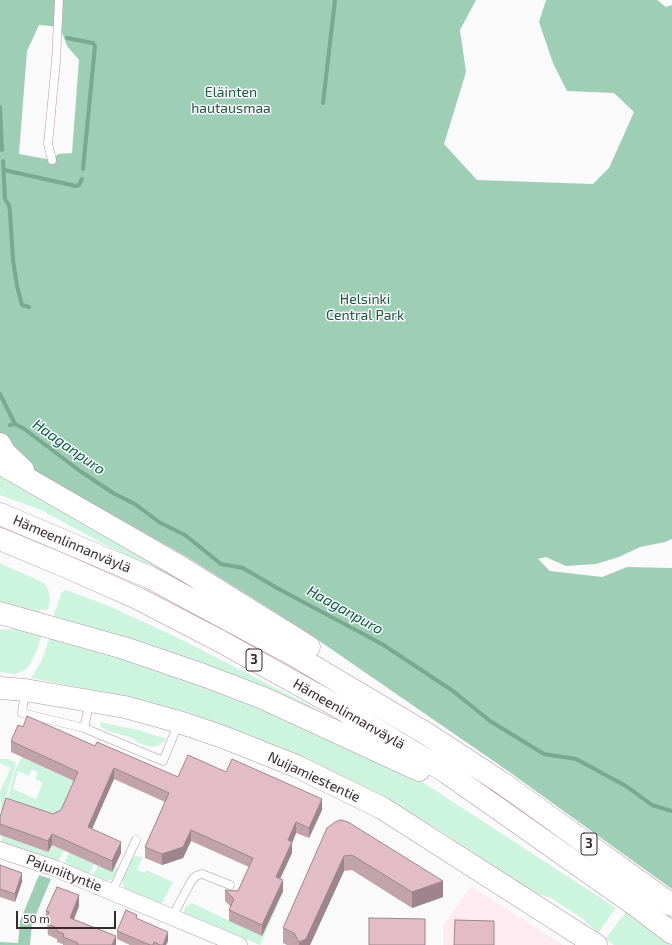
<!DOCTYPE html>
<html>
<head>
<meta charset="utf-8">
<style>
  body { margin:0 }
  #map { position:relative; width:672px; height:945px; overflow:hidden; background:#fafafa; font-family:"Exo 2",sans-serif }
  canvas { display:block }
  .scale { position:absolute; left:16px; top:911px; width:100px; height:18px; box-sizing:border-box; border:2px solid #38292e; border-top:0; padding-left:5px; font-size:12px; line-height:14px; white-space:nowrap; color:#38292e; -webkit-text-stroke:3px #fafafa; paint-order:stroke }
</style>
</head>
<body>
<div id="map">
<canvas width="672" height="945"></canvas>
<div class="scale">50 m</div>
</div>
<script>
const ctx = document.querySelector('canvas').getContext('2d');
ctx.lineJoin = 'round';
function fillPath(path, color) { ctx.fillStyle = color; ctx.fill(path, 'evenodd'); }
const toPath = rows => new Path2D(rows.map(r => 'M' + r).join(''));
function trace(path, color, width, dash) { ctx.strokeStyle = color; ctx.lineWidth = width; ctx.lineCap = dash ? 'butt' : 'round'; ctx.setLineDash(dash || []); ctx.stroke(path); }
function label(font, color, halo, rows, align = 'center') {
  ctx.font = font + ' "Exo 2",sans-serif'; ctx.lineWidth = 3; ctx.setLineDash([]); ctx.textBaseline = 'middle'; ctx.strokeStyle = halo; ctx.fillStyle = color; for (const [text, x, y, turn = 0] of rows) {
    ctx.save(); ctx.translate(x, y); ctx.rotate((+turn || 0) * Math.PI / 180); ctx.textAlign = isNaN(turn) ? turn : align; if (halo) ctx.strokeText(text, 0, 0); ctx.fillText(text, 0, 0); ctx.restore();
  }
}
fillPath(toPath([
  [471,886,563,945,443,945,443,926]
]), '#feebf1');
fillPath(toPath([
  [0,472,242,615,171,577,98,541,43,511,0,495],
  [0,563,44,583,48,589,50,600,48,610,39,610,43,618,0,606],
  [66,590,111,607,178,638,307,704,357,733,53,618,59,600,62,592],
  [17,629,41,636,39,645,31,663,25,670,15,674,0,672,0,630],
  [50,636,229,692,404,770,616,908,598,933,583,919,549,897,534,893,436,828,386,799,299,757,243,733,189,713,129,697,31,678,42,660],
  [100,722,138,730,167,739,160,745,152,747,138,743,133,738,108,731,101,727],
  [22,757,81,784,61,821,5,809,15,770],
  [32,770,38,772,35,779,43,783,36,799,13,789,18,771,29,776],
  [0,759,8,759,16,763,1,815,0,791,11,768,0,763],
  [2,836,48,852,52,845,64,850,58,863,0,844],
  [69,852,94,864,89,875,64,864],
  [136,856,143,857,137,870,145,873,146,870,173,882,161,905,124,889,122,879,124,873,132,859],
  [98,865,112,871,115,866,119,868,113,879,106,881,93,876],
  [283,891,284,891,260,945,184,914,185,907,192,903,262,936],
  [626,912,670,945,614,945,605,939]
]), '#cdf4df');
fillPath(toPath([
  [0,0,476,0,460,30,466,72,444,144,477,180,593,184,609,168,634,112,614,93,567,91,553,63,539,22,546,0,657,0,666,7,672,5,672,539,665,542,640,547,619,557,596,564,566,566,546,557,538,559,550,571,602,577,627,567,672,568,672,889,508,771,305,631,187,557,37,472,14,452,0,435],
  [39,25,60,27,67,46,79,60,72,153,58,154,52,160,19,154,27,51],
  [39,875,51,879,32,924,30,945,0,945,0,942,18,943,20,921]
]), '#9eceb6');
trace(toPath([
  [67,38,93,43,95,46,83,169],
  [323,103,335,0],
  [0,107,2,150],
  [3,161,5,199,9,205,10,212,13,260,17,286,22,305,29,307],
  [4,170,76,186,79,185,82,179],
  [0,394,15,424],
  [10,425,15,424,23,428,80,471,113,493,135,504,159,522,185,535,221,564,243,568,277,588,382,644,453,691,490,721,544,754,576,759,626,786,652,805,672,811]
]), '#7aa891', 4);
const lane = toPath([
  [52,160,48,144,56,61,59,0],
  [25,691,22,713,84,728,163,761,179,722],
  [84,728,90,701],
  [112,892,136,840],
  [172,917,192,880,196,876,202,874,230,885]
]);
const street = toPath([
  [0,850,54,868,239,945]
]);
const secondary = toPath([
  [0,688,25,690,125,707,179,722,223,737,296,766,382,808,596,945]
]);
const highway = toPath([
  [0,444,5,453,23,470],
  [0,463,182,568,309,647],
  [0,514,149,577,294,655,427,734,505,785,672,905],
  [0,539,67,567,137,598,220,641,337,706,446,772,638,907,672,933],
  [0,613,124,648,203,675,263,698,419,770]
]);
trace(lane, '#b7949f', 9);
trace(street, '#b7949f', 17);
trace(secondary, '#b7949f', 23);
trace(highway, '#b7949f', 23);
trace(lane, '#fff', 8);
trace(street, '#fff', 16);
trace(secondary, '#fff', 22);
trace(highway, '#fff', 22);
fillPath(toPath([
  [23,727,95,746,178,777,226,772,322,810,309,838,296,833,292,843,292,853,280,878,283,891,262,936,229,921,229,910,231,907,225,901,225,890,238,891,249,867,191,841,183,858,162,865,145,858,145,847,165,802,114,779,92,829,121,853,112,872,52,845,48,852,0,835,0,817,53,814,61,810,74,781,11,752,11,741],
  [341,820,443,897,412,908,352,870,344,871,310,945,287,945,283,943,283,928],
  [0,865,22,882,15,902,0,897],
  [79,906,74,919,116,945,63,945,63,944,57,942,57,939,48,935,47,922,46,921,46,911],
  [137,919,168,941,166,945,130,945,117,939,117,931]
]), '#c2a3ac');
fillPath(toPath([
  [114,768,114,779,88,838,88,827],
  [322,799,322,810,309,838,309,828],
  [296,822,296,833,292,843,292,853,276,888,276,877,288,840],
  [191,830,191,841,183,858,162,865,162,854],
  [52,834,52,845,48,852,48,841],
  [121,842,121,853,112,872,112,861],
  [344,856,344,871,310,945,299,945,299,942],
  [22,873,22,882,15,902,15,894],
  [283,880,283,891,262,936,262,925],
  [443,881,443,897,412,908,412,892],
  [79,895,79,906,70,929,70,918],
  [168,932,168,941,166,945,163,945],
  [116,936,116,945,112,945]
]), '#9e848c');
const building = toPath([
  [27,716,95,746,97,742,178,777,188,755,226,772,232,759,322,799,309,828,296,822,288,840,292,842,276,877,283,880,262,925,229,910,234,899,225,890,238,891,253,858,191,830,183,847,162,854,145,847,169,793,114,768,88,827,121,842,112,861,52,834,48,841,0,824,0,817,6,798,53,814,61,810,78,772,11,741,18,725,23,727,27,716],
  [341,820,348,822,443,881,412,892,352,855,344,856,306,939,299,942,294,933,283,928,327,828,335,822,341,820],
  [0,865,22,873,15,894,0,889,0,865],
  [57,887,79,895,70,918,116,936,112,945,77,945,78,943,63,937,64,934,57,931,57,928,48,924,50,918,47,917,49,912,46,911,57,887],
  [126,910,137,915,136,918,168,932,163,945,160,945,154,942,153,945,150,945,117,931,126,910],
  [369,918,425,919,425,945,369,945,369,918],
  [455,920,494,921,494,945,454,945,455,920]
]);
fillPath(building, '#e2bdc8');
trace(building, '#9e848c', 1);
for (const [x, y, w] of [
  [254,660,16],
  [589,844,16]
]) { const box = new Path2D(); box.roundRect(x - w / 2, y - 11, w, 22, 3); ctx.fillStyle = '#fafafa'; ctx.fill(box); trace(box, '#38292e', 1); }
label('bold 13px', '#38292e', null, [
  ["3",254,660],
  ["3",589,844]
]);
label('14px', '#1d563e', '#fafafa', [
  ["Eläinten",231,92],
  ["hautausmaa",231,108],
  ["Helsinki",365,299],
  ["Central Park",365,315]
]);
label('14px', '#38292e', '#fafafa', [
  ["Hämeenlinnanväylä",72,544,23],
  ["Hämeenlinnanväylä",349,714,30],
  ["Nuijamiestentie",314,777,25],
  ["Pajuniityntie",64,873,21]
]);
label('italic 15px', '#0a6042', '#fafafa', [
  ["Haaganpuro",69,447,35],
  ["Haaganpuro",345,610,29]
]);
</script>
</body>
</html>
